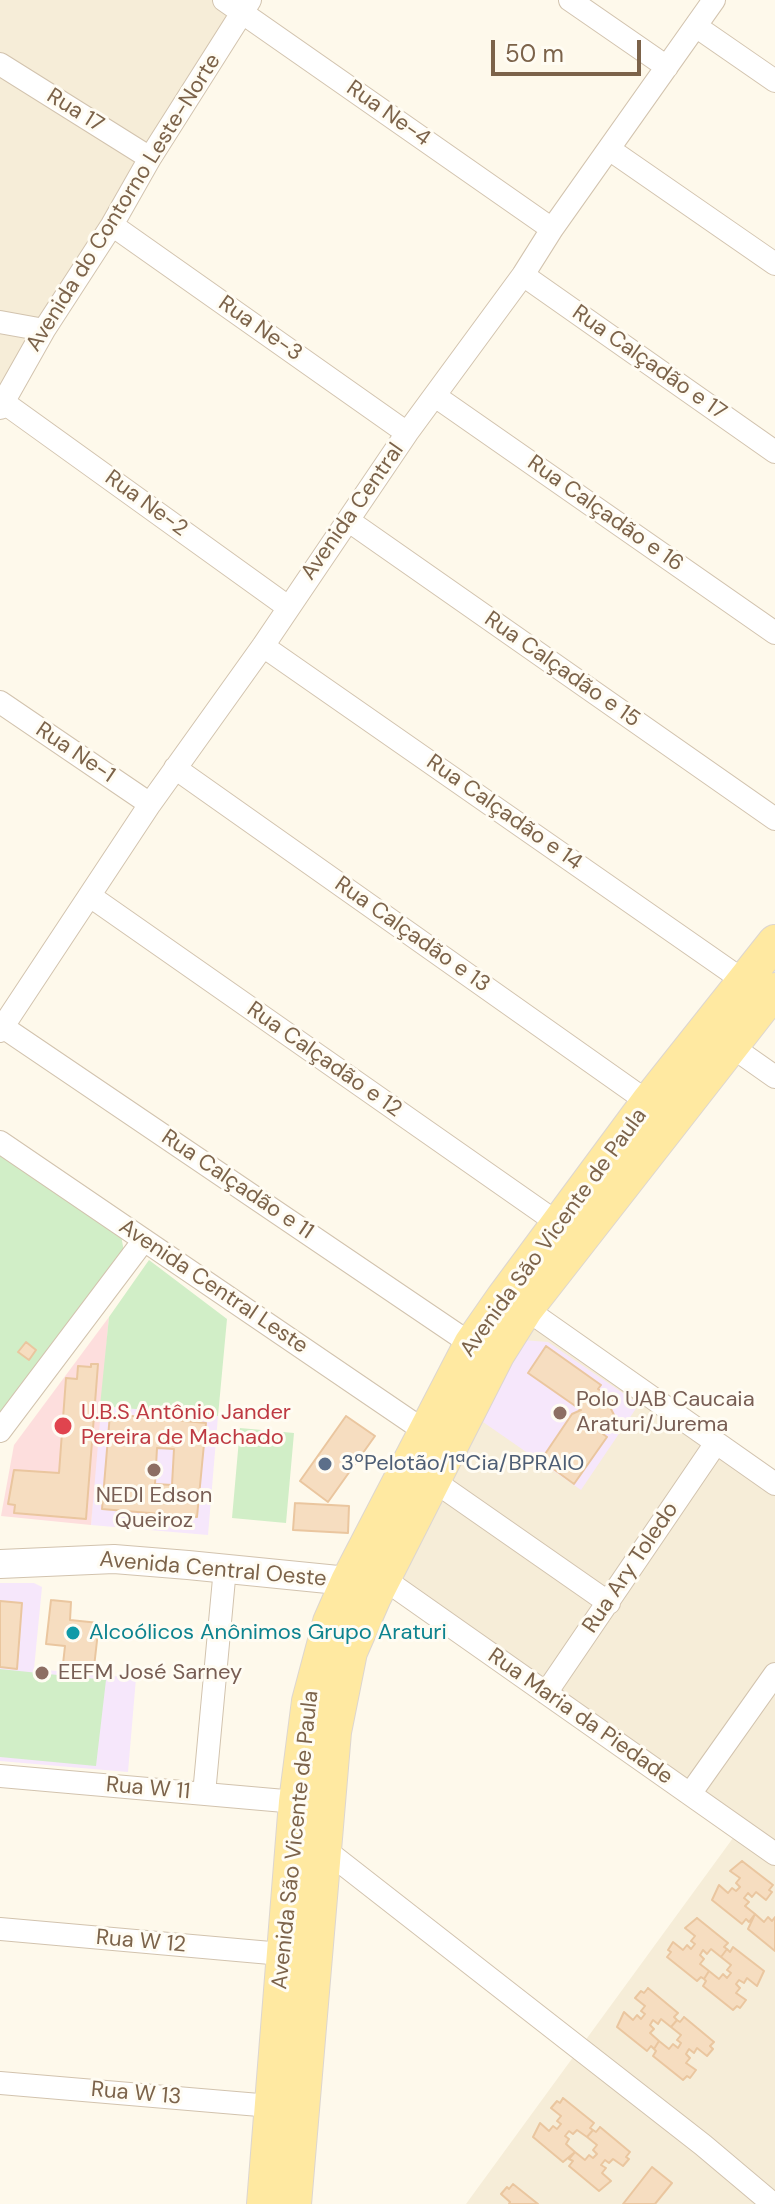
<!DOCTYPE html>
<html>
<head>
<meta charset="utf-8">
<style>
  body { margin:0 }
  #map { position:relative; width:775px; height:2204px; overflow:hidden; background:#fef9eb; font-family:"DM Sans",sans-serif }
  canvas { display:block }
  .scale { position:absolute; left:491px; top:40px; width:150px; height:36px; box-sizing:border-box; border:4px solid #7c634a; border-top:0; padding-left:10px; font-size:24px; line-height:28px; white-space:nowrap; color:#7c634a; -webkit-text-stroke:6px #fffcf3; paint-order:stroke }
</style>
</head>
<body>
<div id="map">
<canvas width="775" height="2204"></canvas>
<div class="scale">50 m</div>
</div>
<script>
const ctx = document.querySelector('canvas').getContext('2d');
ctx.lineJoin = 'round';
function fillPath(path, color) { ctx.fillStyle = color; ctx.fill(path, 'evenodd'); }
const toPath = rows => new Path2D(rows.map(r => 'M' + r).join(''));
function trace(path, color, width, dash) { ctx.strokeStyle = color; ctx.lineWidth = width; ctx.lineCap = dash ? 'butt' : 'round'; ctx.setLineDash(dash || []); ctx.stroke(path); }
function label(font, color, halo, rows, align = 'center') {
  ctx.font = font + ' "DM Sans",sans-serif'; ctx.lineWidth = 6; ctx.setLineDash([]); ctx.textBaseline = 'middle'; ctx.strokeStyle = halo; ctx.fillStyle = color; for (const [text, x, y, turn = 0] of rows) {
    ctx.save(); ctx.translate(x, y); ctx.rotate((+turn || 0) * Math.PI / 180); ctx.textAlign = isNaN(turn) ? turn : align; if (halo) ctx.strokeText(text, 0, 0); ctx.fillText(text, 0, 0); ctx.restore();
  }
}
fillPath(toPath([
  [0,0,250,0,0,408],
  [526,1309,775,1484,775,2204,466,2204,733,1838,397,1597,384,1579]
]), '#f6edd8');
fillPath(toPath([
  [522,1340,548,1342,639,1404,581,1490,483,1422],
  [100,1406,218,1416,208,1535,91,1525],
  [0,1583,34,1583,42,1587,34,1669,136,1678,128,1772,0,1761]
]), '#f6e7fb');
fillPath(toPath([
  [109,1317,91,1525,1,1516,14,1445]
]), '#fddedd');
fillPath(toPath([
  [0,1153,121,1235,124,1252,0,1416],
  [149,1260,227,1319,218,1416,100,1406,109,1317],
  [240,1428,294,1433,286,1523,232,1518],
  [0,1669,106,1680,96,1766,0,1757]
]), '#d1eec7');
const building = toPath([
  [26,1342,36,1350,29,1360,18,1352,26,1342],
  [546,1346,601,1385,598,1389,616,1402,611,1409,615,1417,603,1434,607,1437,574,1484,541,1460,572,1414,581,1410,528,1373,546,1346],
  [91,1364,98,1364,86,1519,14,1513,15,1505,8,1504,14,1470,59,1473,66,1378,77,1379,78,1366,91,1367,91,1364],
  [110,1414,206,1423,197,1517,102,1509,110,1414],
  [157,1448,174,1449,172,1485,155,1484,157,1448],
  [346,1416,375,1436,328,1502,300,1481,346,1416],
  [295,1503,349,1506,348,1533,293,1530,295,1503],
  [51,1600,71,1602,70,1620,99,1623,94,1667,63,1664,65,1646,46,1644,51,1600],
  [0,1601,22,1603,17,1669,0,1667,0,1601],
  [742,1861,773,1885,769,1890,772,1892,766,1900,756,1892,752,1897,748,1893,744,1898,749,1902,745,1906,755,1914,749,1922,746,1919,742,1924,712,1900,719,1885,728,1893,732,1888,736,1891,740,1887,736,1883,740,1878,730,1871,742,1861],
  [755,1914,764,1922,768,1917,772,1921,775,1917,775,1951,748,1929,755,1914],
  [697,1918,728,1943,724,1947,727,1949,721,1957,711,1949,707,1954,703,1950,700,1955,704,1959,700,1964,709,1971,704,1979,701,1977,697,1981,667,1957,671,1952,668,1950,673,1942,683,1950,687,1945,691,1949,695,1944,691,1941,695,1936,685,1928,697,1918],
  [733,1947,764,1971,757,1986,747,1978,744,1983,739,1980,736,1984,740,1988,736,1993,746,2000,740,2008,737,2006,733,2010,703,1986,706,1981,704,1979,709,1971,719,1979,723,1974,727,1978,731,1973,727,1970,731,1965,721,1957,727,1949,730,1952,733,1947],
  [648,1988,678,2013,674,2017,677,2020,671,2027,661,2019,658,2024,653,2020,650,2025,654,2029,650,2033,659,2041,654,2049,651,2046,647,2051,617,2027,624,2012,633,2020,637,2015,641,2019,645,2014,641,2011,645,2006,635,1998,641,1991,644,1993,648,1988],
  [684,2017,714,2042,710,2046,713,2049,707,2056,697,2048,694,2053,689,2049,686,2054,690,2058,686,2063,696,2070,690,2078,687,2076,683,2080,653,2056,656,2051,654,2049,659,2041,669,2049,673,2044,678,2048,681,2043,677,2040,681,2035,671,2027,677,2020,680,2022,684,2017],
  [563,2098,594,2123,590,2128,593,2130,587,2137,577,2130,573,2134,569,2131,565,2136,569,2139,566,2144,575,2152,563,2162,533,2137,540,2123,549,2131,553,2126,557,2129,561,2124,557,2121,561,2116,551,2108,557,2101,560,2103,563,2098],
  [600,2127,630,2152,626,2157,629,2159,623,2166,613,2159,609,2163,605,2160,601,2165,606,2168,602,2173,611,2181,599,2191,569,2166,573,2161,569,2159,575,2152,585,2160,589,2155,593,2158,597,2154,593,2150,597,2145,587,2137,593,2130,596,2132,600,2127],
  [652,2167,672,2183,655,2204,623,2204,652,2167],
  [513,2184,538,2204,509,2204,510,2202,501,2194,507,2187,509,2189,513,2184]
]);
fillPath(building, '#f6ddc0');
trace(building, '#eac69f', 2);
const minor = toPath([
  [224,0,552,229],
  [570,0,667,67],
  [697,27,775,81],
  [0,64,150,158],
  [609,149,775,264],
  [112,225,407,433],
  [523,275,775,452],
  [0,322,44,330],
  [435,396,775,633],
  [3,402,288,607],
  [0,408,44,330,112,225,150,158,250,0],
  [349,521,775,819],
  [263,646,744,981],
  [0,702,150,804],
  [175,768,648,1102],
  [90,896,559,1224],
  [3,1027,471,1344],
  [0,1031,150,804,263,646,407,433,523,275,552,229,714,0],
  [731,1046,775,1077],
  [0,1142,426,1432],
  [526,1309,775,1484],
  [0,1431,144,1240],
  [434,1481,609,1603],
  [384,1579,775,1854],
  [546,1693,716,1443],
  [0,1776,296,1802],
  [204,1794,225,1568],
  [690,1794,775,1674],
  [324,1849,703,2145,773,2204],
  [0,1929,282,1954],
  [0,2083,271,2106]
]);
const tertiary = toPath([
  [0,1564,114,1559,188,1565,348,1581,363,1591]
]);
const primary = toPath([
  [264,2204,296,1802,309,1701,330,1622,348,1581,471,1344,503,1298,648,1102,775,942],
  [294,2204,334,1732,350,1652,374,1597,497,1355,526,1309,775,990]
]);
trace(minor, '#d2c3ae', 24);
trace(tertiary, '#d2c3ae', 30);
trace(primary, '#ddd6d0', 36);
trace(minor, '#fff', 22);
trace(tertiary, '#fff', 28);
trace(primary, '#ffe9a1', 34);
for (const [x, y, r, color] of [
  [560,1413,8,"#8d6e63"],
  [63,1426,10,"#e0444e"],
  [325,1464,8,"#5c6f8a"],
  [154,1470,8,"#8d6e63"],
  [73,1633,8,"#0f9aa8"],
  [42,1673,8,"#8d6e63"]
]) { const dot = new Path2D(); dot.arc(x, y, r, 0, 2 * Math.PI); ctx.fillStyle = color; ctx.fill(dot); trace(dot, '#fffcf3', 3); }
label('22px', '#7c634a', '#fffcf3', [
  ["Rua 17",75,111,32],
  ["Rua Ne-4",388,114,35],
  ["Avenida do Contorno Leste-Norte",124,203,-58],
  ["Rua Ne-3",260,329,35],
  ["Rua Calçadão e 17",649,363,35],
  ["Rua Ne-2",146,504,36],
  ["Avenida Central",353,512,-55],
  ["Rua Calçadão e 16",605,514,35],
  ["Rua Calçadão e 15",562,670,35],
  ["Rua Ne-1",75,753,34],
  ["Rua Calçadão e 14",504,813,35],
  ["Rua Calçadão e 13",412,935,35],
  ["Rua Calçadão e 12",324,1060,35],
  ["Rua Calçadão e 11",237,1185,34],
  ["Avenida São Vicente de Paula",554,1233,-54],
  ["Avenida Central Leste",213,1287,34],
  ["Rua Ary Toledo",631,1568,-56],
  ["Avenida Central Oeste",213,1570,5],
  ["Rua Maria da Piedade",580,1717,35],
  ["Rua W 11",148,1789,5],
  ["Avenida São Vicente de Paula",296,1840,-84],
  ["Rua W 12",141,1942,5],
  ["Rua W 13",136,2094,5]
]);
label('22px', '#785e54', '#fffcf3', [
  ["Polo UAB Caucaia",576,1400],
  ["Araturi/Jurema",576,1425],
  ["NEDI Edson",154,1496,"center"],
  ["Queiroz",154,1521,"center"],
  ["EEFM José Sarney",58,1673]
], 'left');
label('22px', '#be3a42', '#fffcf3', [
  ["U.B.S Antônio Jander",81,1413],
  ["Pereira de Machado",81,1438]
], 'left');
label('22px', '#4e5e75', '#fffcf3', [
  ["3ºPelotão/1ªCia/BPRAIO",341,1464]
], 'left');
label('22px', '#0d838f', '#fffcf3', [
  ["Alcoólicos Anônimos Grupo Araturi",89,1633]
], 'left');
</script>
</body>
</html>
